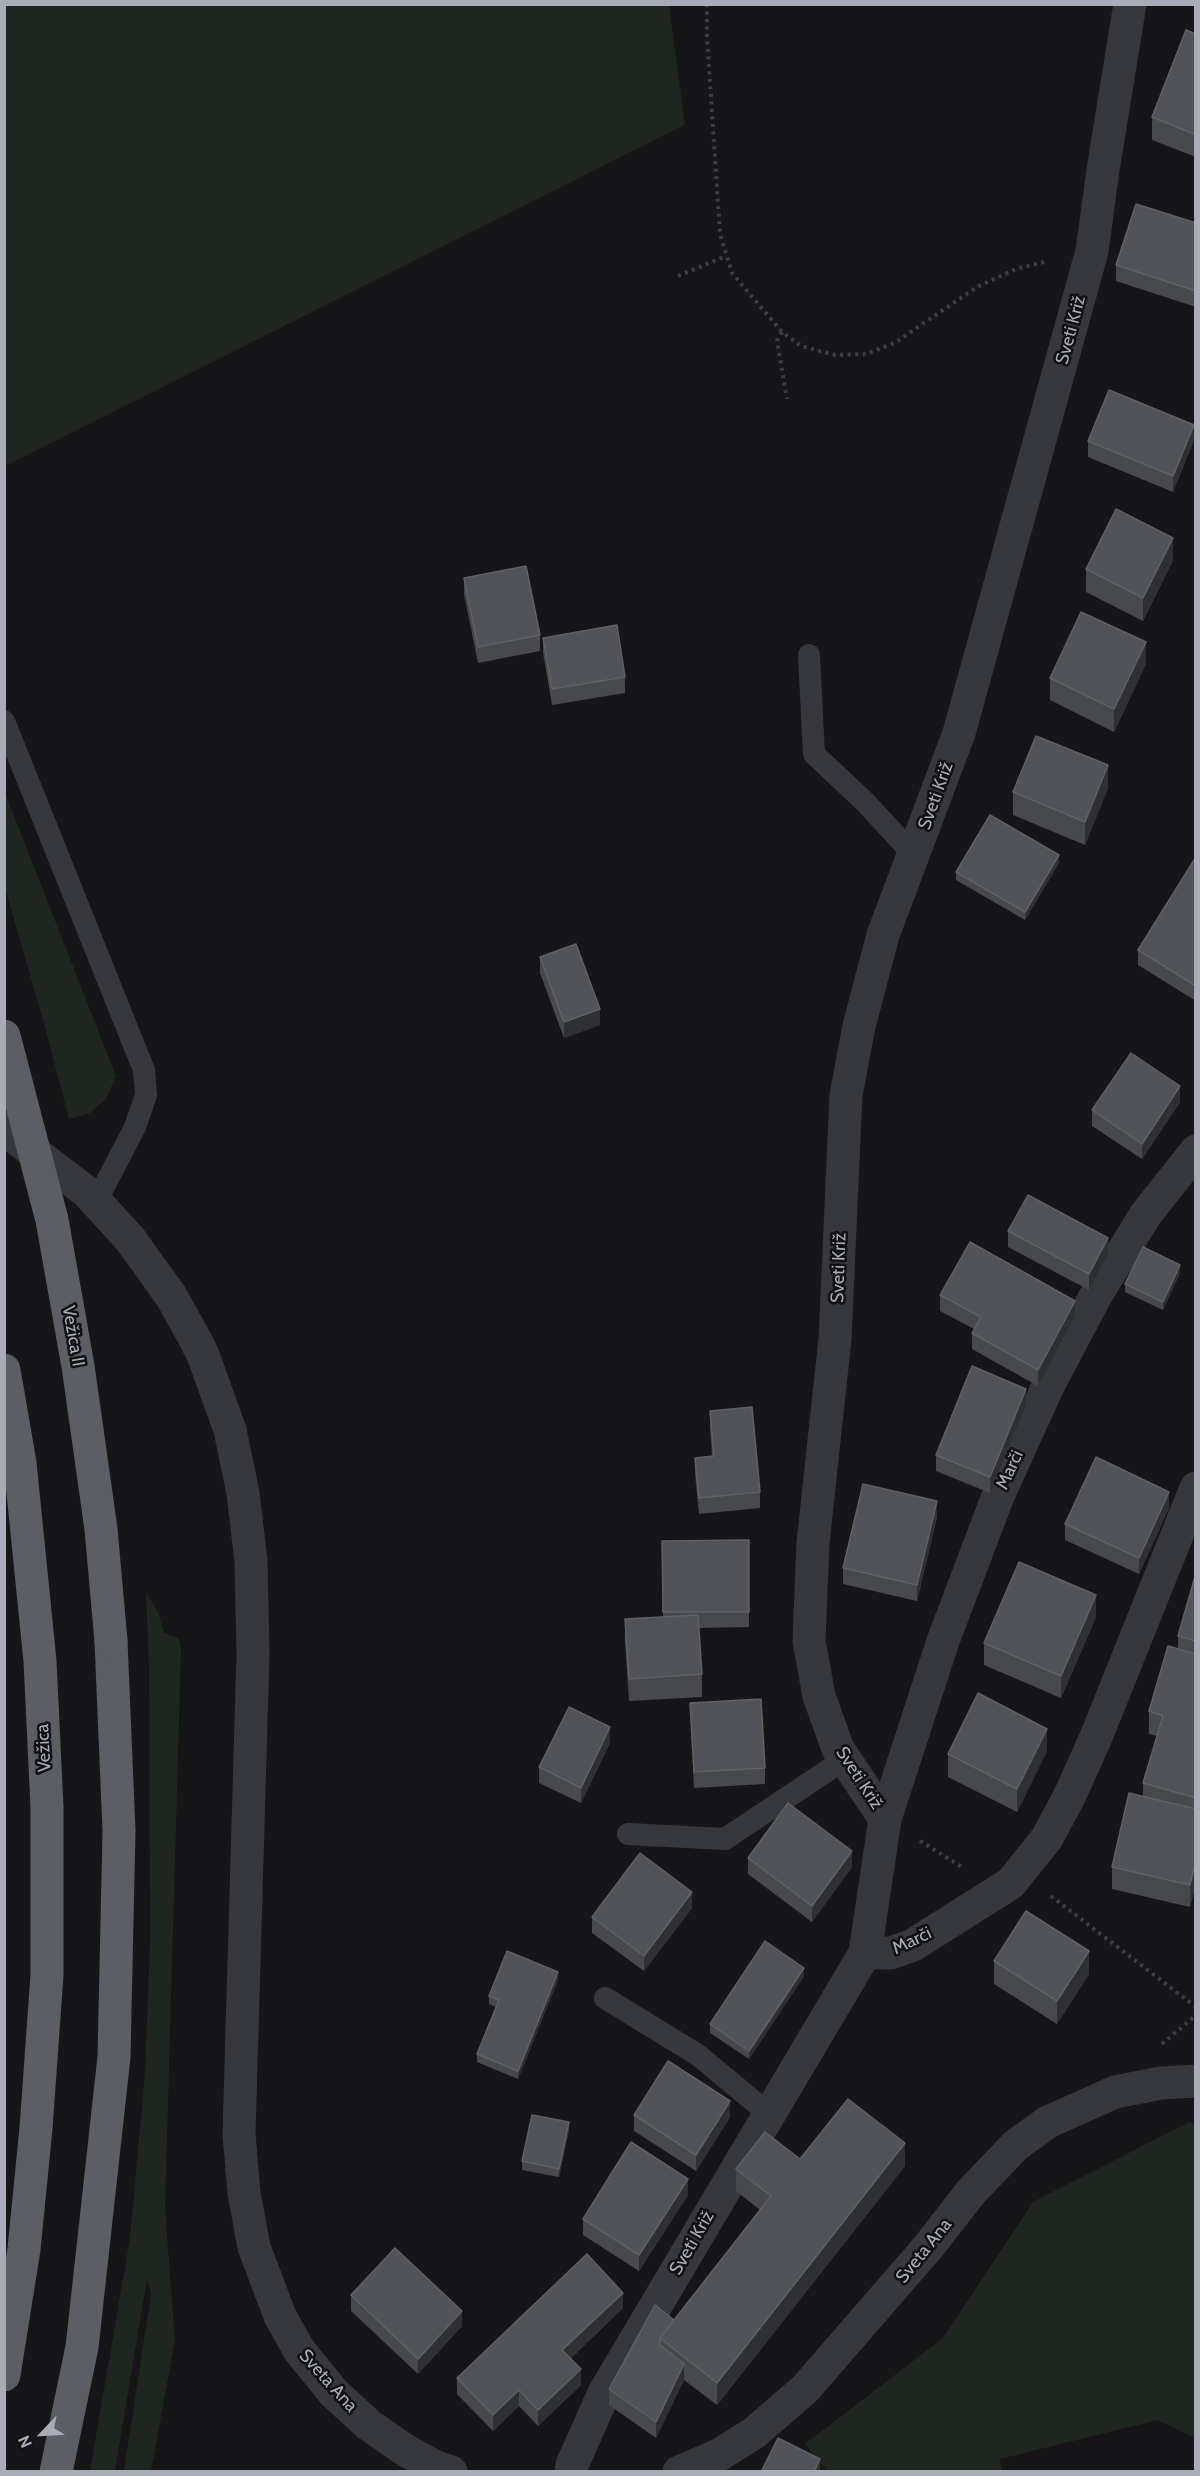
<!DOCTYPE html>
<meta charset="utf-8">
<style>
body{margin:0}
#map{position:relative;width:1200px;height:2476px;overflow:hidden;background:#161618;font-family:Cabin,sans-serif}
canvas{display:block}
.frame{position:absolute;inset:0;border:6px solid #a8adb8;pointer-events:none}
.north{position:absolute;left:12px;top:2404px;width:60px;height:60px;-webkit-text-stroke:4px #111113;paint-order:stroke;rotate:245deg;font-size:16px;font-weight:700;line-height:24px;text-align:center;color:#a8adb8}
.north::after{content:'';display:block;margin:auto;width:21px;height:27px;background:#a8adb8;clip-path:polygon(50% 0,100% 100%,50% 72%,0 100%)}
</style>
<div id="map">
<canvas width="1200" height="2476"></canvas>
<div class="frame"></div>
<div class="north">N</div>
</div>
<script>
const context = document.querySelector('canvas').getContext('2d');
context.lineJoin = 'round';
function paint(path, color) { context.fillStyle = color; context.fill(path, 'evenodd'); }
const poly = rows => new Path2D(rows.map(r => 'M' + r).join(''));
function stroke(path, color, width, dash) { context.strokeStyle = color; context.lineWidth = width; context.lineCap = dash ? 'butt' : 'round'; context.setLineDash(dash || []); context.stroke(path); }
function drawText(font, color, halo, rows, align = 'center') {
  context.font = font + ' Cabin,sans-serif'; context.lineWidth = 5; context.setLineDash([]); context.textBaseline = 'middle'; context.strokeStyle = halo; context.fillStyle = color; for (const [text, x, y, turn = 0] of rows) {
    context.save(); context.translate(x, y); context.rotate((+turn || 0) * Math.PI / 180); context.textAlign = isNaN(turn) ? turn : align; if (halo) context.strokeText(text, 0, 0); context.fillText(text, 0, 0); context.restore();
  }
}
paint(poly([
 [5,4,669,5,685,125,5,466],
 [5,793,116,1076,106,1099,90,1113,69,1119,44,1023,5,888],
 [146,1592,158,1612,164,1633,179,1638,181,1650,165,2208,175,2340,151,2471,124,2471,151,2294,147,2279,115,2471,90,2471,130,2238,145,2073,150,1941,149,1670],
 [1189,2122,1195,2125,1195,2438,1158,2420,1000,2459,1002,2472,827,2471,805,2444,943,2338,1033,2202]
]), '#1e261f');
stroke(poly([
 [707,4,707,37,720,234,732,273,782,332,801,346,835,355,867,354,896,342,977,287,1016,269,1048,261],
 [678,276,726,256],
 [782,332,777,341,787,399],
 [920,1841,962,1867],
 [1051,1896,1196,2007],
 [1162,2044,1196,2015]
]), '#3d3f44', 4, [3, 4.5]);
stroke(poly([
 [809,655,814,754,865,802,914,855],
 [4,721,144,1070,146,1095,135,1127,96,1202],
 [628,1834,725,1839,845,1759],
 [605,1998,698,2055,769,2114]
]), '#37383d', 22);
stroke(poly([
 [885,1819,943,1641,998,1496,1048,1386,1096,1295,1146,1214,1196,1151],
 [865,1953,891,1953,913,1945,1011,1883,1047,1838,1070,1795,1096,1737,1196,1488],
 [571,2472,572,2465,604,2393,865,1953,885,1819,838,1749,819,1696,809,1641,813,1543,835,1339,846,1095,859,1026,883,935,959,733,1092,251,1103,170,1130,4]
]), '#37383d', 33);
stroke(poly([
 [4,1129,88,1193,130,1239,171,1296,195,1339,203,1355,230,1430,243,1493,251,1561,253,1654,239,2134,244,2193,254,2247,280,2316,299,2350,334,2393,369,2425,405,2450,436,2467,451,2472],
 [679,2472,719,2455,754,2433,805,2389,929,2246,971,2192,1016,2145,1048,2122,1115,2092,1161,2083,1196,2081]
]), '#37383d', 33);
stroke(poly([
 [4,1370,20,1463,40,1661,47,1807,47,1975,36,2128,24,2249,4,2375],
 [56,2472,82,2347,114,2057,119,1831,111,1641]
]), '#5b5e65', 33);
stroke(poly([
 [4,1036,52,1220,78,1366,101,1529,111,1641]
]), '#5b5e65', 33);
paint(poly([
 [1196,34,1196,157,1152,140,1152,117],
 [1196,223,1196,307,1116,281,1116,265],
 [1194,440,1173,492,1088,457,1088,441],
 [1173,560,1143,621,1086,592,1086,569],
 [464,578,540,635,540,651,478,663,464,594],
 [543,638,625,677,625,693,552,705,543,653],
 [1146,664,1114,732,1050,700,1050,678],
 [1108,788,1085,845,1013,815,1013,792],
 [1196,857,1196,1001,1138,965,1138,950],
 [1059,863,1025,920,956,880,956,872],
 [540,957,600,1025,564,1038,540,973],
 [1180,1102,1142,1159,1092,1126,1092,1110],
 [1008,1231,1108,1254,1089,1290,1008,1247],
 [1180,1273,1163,1310,1125,1292,1125,1284],
 [940,1295,1075,1317,1038,1386,972,1349,972,1333,974,1329,940,1311],
 [1026,1405,990,1493,936,1471,936,1455],
 [710,1411,760,1492,760,1508,699,1514,695,1474,695,1458,712,1456,710,1427],
 [1169,1508,1139,1574,1065,1540,1065,1524],
 [937,1517,917,1601,843,1584,843,1568],
 [749,1540,749,1627,699,1628,702,1674,702,1697,629,1701,625,1642,625,1619,663,1617,662,1541],
 [1196,1573,1196,1882,1190,1907,1112,1889,1112,1867,1143,1796,1143,1783,1157,1736,1149,1734,1149,1711,1178,1649,1178,1636],
 [1096,1617,1061,1698,984,1665,984,1643],
 [690,1703,765,1768,765,1784,694,1788],
 [610,1743,581,1803,539,1783,539,1767],
 [1047,1751,1017,1812,948,1777,948,1754],
 [748,1858,852,1867,812,1922,748,1874],
 [692,1908,644,1971,592,1933,592,1917],
 [994,1961,1089,1974,1057,2024,994,1984],
 [804,1976,749,2059,710,2033,710,2024],
 [558,1980,518,2079,477,2062,477,2054,496,2007,489,2004,489,1996],
 [634,2115,730,2117,696,2171,634,2131],
 [569,2130,559,2177,522,2170,522,2161],
 [800,2159,905,2166,717,2405,684,2380,656,2438,609,2405,609,2389,674,2320,760,2210,736,2191,736,2169],
 [688,2195,639,2271,583,2235,583,2219],
 [351,2295,462,2326,418,2374,351,2311],
 [623,2308,570,2359,581,2385,538,2426,519,2406,493,2431,457,2394,457,2378]
]), '#47494d');
paint(poly([
 [1194,425,1194,440,1173,492,1173,476],
 [1173,538,1173,560,1143,621,1143,598],
 [1146,642,1146,664,1114,732,1114,709],
 [1108,765,1108,788,1085,845,1085,822],
 [1059,855,1059,863,1025,920,1025,912],
 [600,1009,600,1025,564,1038,564,1022],
 [1180,1086,1180,1102,1142,1159,1142,1144],
 [1108,1238,1108,1254,1089,1290,1089,1274],
 [1180,1265,1180,1273,1163,1310,1163,1302],
 [1075,1301,1075,1317,1038,1386,1038,1370],
 [1026,1389,1026,1405,990,1493,990,1477],
 [1169,1492,1169,1508,1139,1574,1139,1558],
 [937,1501,937,1517,917,1601,917,1585],
 [1096,1595,1096,1617,1061,1698,1061,1676],
 [610,1727,610,1743,581,1803,581,1788],
 [1047,1729,1047,1751,1017,1812,1017,1789],
 [852,1851,852,1867,812,1922,812,1906],
 [1196,1859,1196,1882,1190,1907,1190,1885],
 [692,1892,692,1908,644,1971,644,1956],
 [1089,1951,1089,1974,1057,2024,1057,2001],
 [804,1968,804,1976,749,2059,749,2051],
 [558,1972,558,1980,518,2079,518,2071],
 [730,2101,730,2117,696,2171,696,2155],
 [569,2122,569,2130,559,2177,559,2169],
 [905,2143,905,2166,717,2405,717,2383],
 [688,2179,688,2195,639,2271,639,2255],
 [623,2293,623,2308,562,2366,562,2350],
 [462,2311,462,2326,418,2374,418,2359],
 [684,2364,684,2380,656,2438,656,2422],
 [581,2369,581,2385,538,2426,538,2410],
 [519,2390,519,2406,493,2431,493,2415],
 [820,2459,820,2472,814,2472]
]), '#2f3033');
const building = poly([
 [1186,30,1196,34,1196,135,1152,117,1186,30],
 [1136,204,1196,223,1196,291,1116,265,1136,204],
 [1109,390,1194,425,1173,476,1088,441,1109,390],
 [1116,509,1173,538,1143,598,1086,569,1116,509],
 [526,566,540,635,478,647,464,578,526,566],
 [1081,612,1146,642,1114,709,1050,678,1081,612],
 [617,625,625,677,552,689,543,638,617,625],
 [1036,736,1108,765,1085,822,1013,792,1036,736],
 [990,815,1059,855,1025,912,956,872,990,815],
 [1196,857,1196,986,1138,950,1196,857],
 [576,944,600,1009,564,1022,540,957,576,944],
 [1131,1053,1180,1086,1142,1144,1092,1110,1131,1053],
 [1028,1195,1108,1238,1089,1274,1008,1231,1028,1195],
 [970,1242,1075,1301,1038,1370,972,1333,981,1317,940,1295,970,1242],
 [1143,1247,1180,1265,1163,1302,1125,1284,1143,1247],
 [972,1366,1026,1389,990,1477,936,1455,972,1366],
 [752,1407,760,1492,699,1498,695,1458,714,1456,710,1411,752,1407],
 [1096,1457,1169,1492,1139,1558,1065,1524,1096,1457],
 [863,1484,937,1501,917,1585,843,1568,863,1484],
 [749,1540,749,1612,663,1612,662,1541,749,1540],
 [1019,1562,1096,1595,1061,1676,984,1643,1019,1562],
 [1196,1573,1196,1641,1178,1636,1196,1573],
 [698,1615,702,1674,629,1679,625,1619,698,1615],
 [1168,1646,1196,1654,1196,1798,1143,1783,1163,1716,1149,1711,1168,1646],
 [978,1693,1047,1729,1017,1789,948,1754,978,1693],
 [761,1699,765,1768,694,1772,690,1703,761,1699],
 [569,1707,610,1727,581,1788,539,1767,569,1707],
 [1129,1793,1196,1809,1196,1859,1190,1885,1112,1867,1129,1793],
 [788,1803,852,1851,812,1906,748,1858,788,1803],
 [640,1853,692,1892,644,1956,592,1917,640,1853],
 [1026,1911,1089,1951,1057,2001,994,1961,1026,1911],
 [765,1941,804,1968,749,2051,710,2024,765,1941],
 [507,1951,558,1972,518,2071,477,2054,499,2000,489,1996,507,1951],
 [668,2061,730,2101,696,2155,634,2115,668,2061],
 [848,2099,905,2143,717,2383,660,2338,771,2196,736,2169,765,2132,800,2159,848,2099],
 [532,2115,569,2122,559,2169,522,2161,532,2115],
 [631,2142,688,2179,639,2255,583,2219,631,2142],
 [395,2248,462,2311,418,2359,351,2295,395,2248],
 [587,2254,623,2293,562,2350,581,2369,538,2410,519,2390,493,2415,457,2378,587,2254],
 [655,2305,674,2320,660,2338,660,2345,684,2364,656,2422,609,2389,655,2305],
 [778,2438,820,2459,814,2472,761,2472,778,2438]
]);
paint(building, '#525359');
stroke(building, '#5f6168', 1.5);
drawText('18px', '#a8adb8', '#111113', [
 ["Sveti Križ",1071,330,-75],
 ["Sveti Križ",936,796,-70],
 ["Sveti Križ",839,1268,-88],
 ["Vežica II",73,1336,80],
 ["Marči",1010,1470,-65],
 ["Vežica",44,1748,-93],
 ["Sveti Križ",859,1778,57],
 ["Marči",912,1941,-25],
 ["Sveti Križ",692,2243,-60],
 ["Sveta Ana",924,2251,-51],
 ["Sveta Ana",328,2381,48]
]);
</script>
